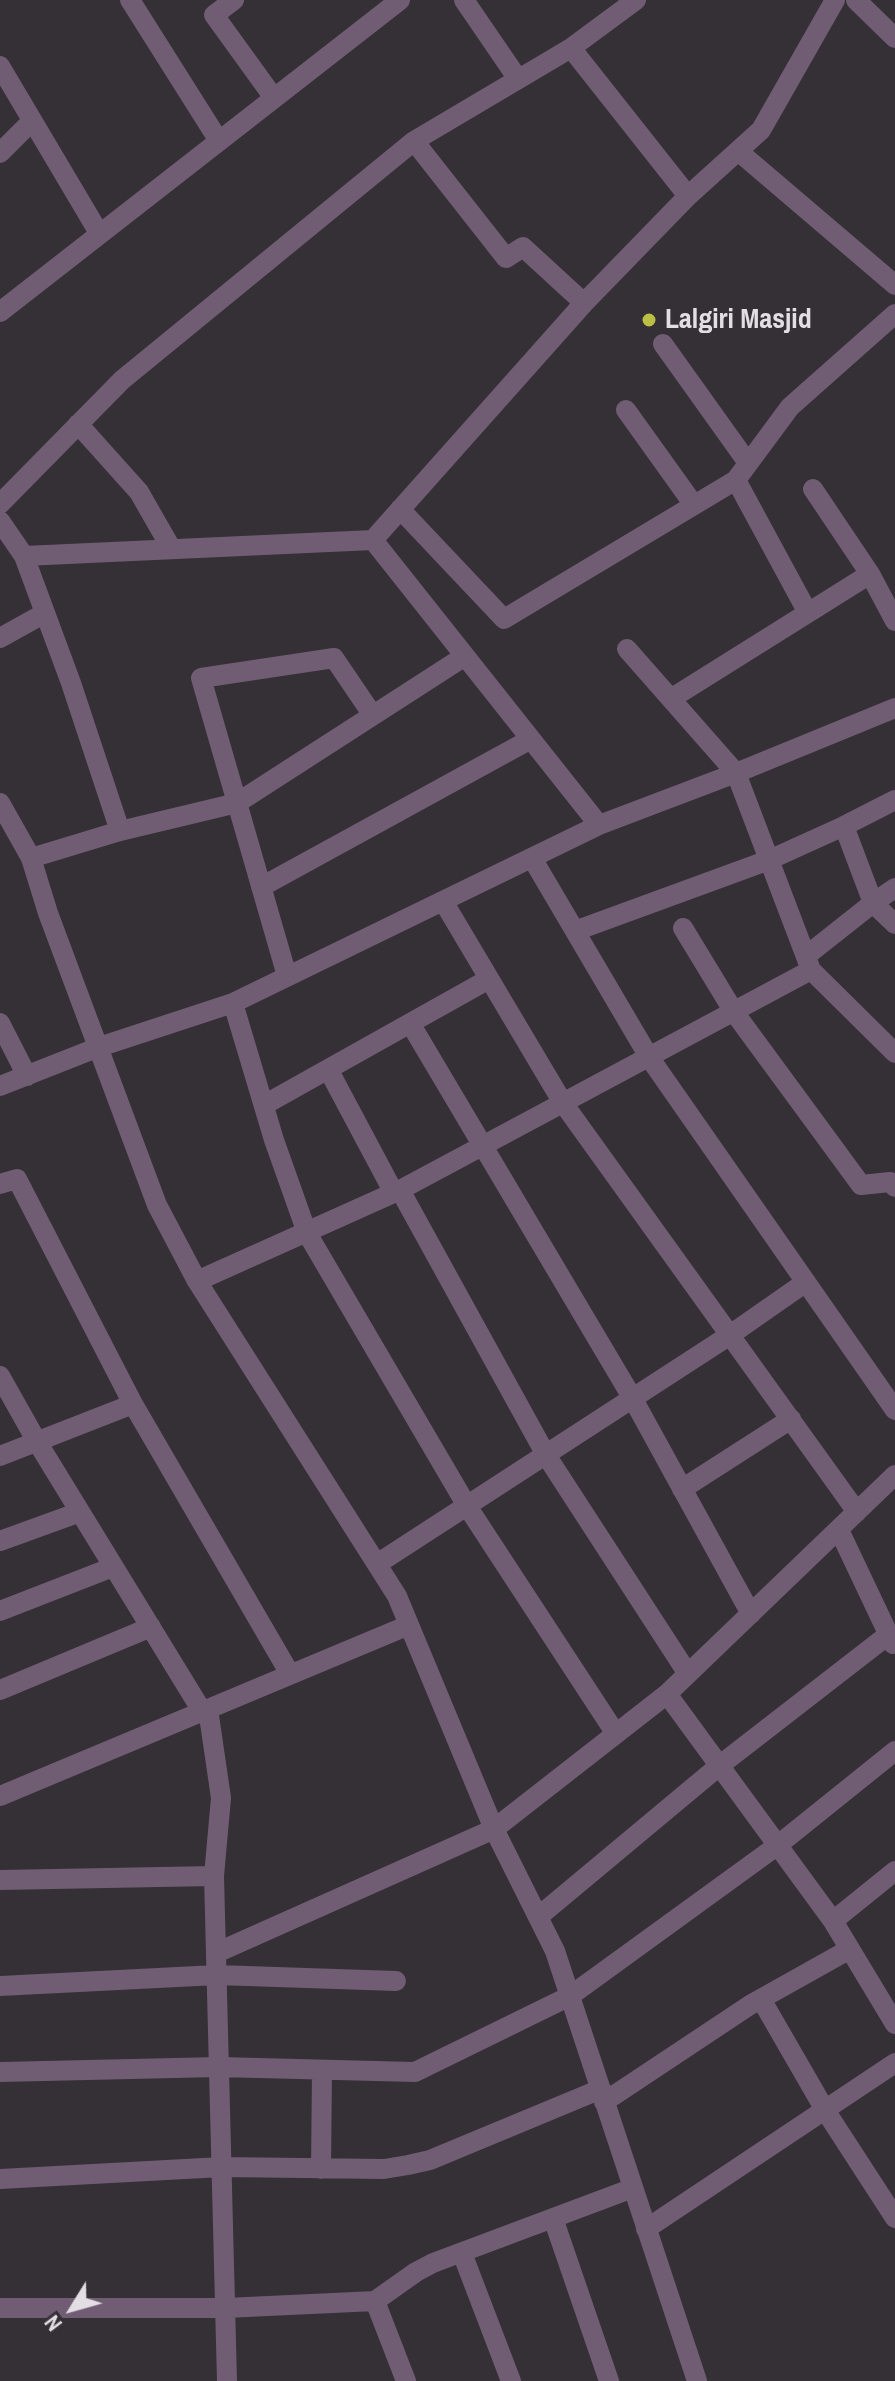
<!DOCTYPE html>
<style>
body{margin:0}
#map{position:relative;width:895px;height:2381px;overflow:hidden;background:#352f36;font-family:"Archivo Narrow",sans-serif}
canvas{display:block}
.north{position:absolute;left:32px;top:2269px;width:80px;height:80px;-webkit-text-stroke:6px #352f36;paint-order:stroke;rotate:233deg;font-size:22px;font-weight:700;line-height:32px;text-align:center;color:#e2dee3}
.north::after{content:'';display:block;margin:auto;width:28px;height:36px;background:#e2dee3;clip-path:polygon(50% 0,100% 100%,50% 72%,0 100%)}
</style>
<div id="map">
<canvas width="895" height="2381"></canvas>
<div class="north">N</div>
</div>
<script>
const context = document.querySelector('canvas').getContext('2d');
context.lineJoin = 'round';
const poly = rows => new Path2D(rows.map(r => 'M' + r).join(''));
function stroke(path, color, width, dash) { context.strokeStyle = color; context.lineWidth = width; context.lineCap = dash ? 'butt' : 'round'; context.setLineDash(dash || []); context.stroke(path); }
function drawText(font, color, halo, rows, align = 'center') {
  context.font = font + ' "Archivo Narrow",sans-serif'; context.lineWidth = 8; context.setLineDash([]); context.textBaseline = 'middle'; context.strokeStyle = halo; context.fillStyle = color; for (const [text, x, y, turn = 0] of rows) {
    context.save(); context.translate(x, y); context.rotate((+turn || 0) * Math.PI / 180); context.textAlign = isNaN(turn) ? turn : align; if (halo) context.strokeText(text, 0, 0); context.fillText(text, 0, 0); context.restore();
  }
}
stroke(poly([
 [130,0,219,141],
 [234,0,214,15,274,98],
 [464,0,518,79],
 [856,0,895,38],
 [571,48,688,196],
 [0,66,99,233],
 [414,141,506,258,523,247,584,303],
 [738,151,895,285],
 [0,153,32,121],
 [0,312,400,0],
 [663,344,748,463],
 [626,410,694,505],
 [78,424,139,492,171,548],
 [736,480,808,613],
 [813,489,870,574,895,621],
 [0,504,122,380,414,141,571,48,636,0],
 [400,509,504,619,736,480,790,407,895,314],
 [0,521,24,556,71,683,120,831],
 [373,540,599,825],
 [24,556,373,540,584,303,688,196,761,130,835,0],
 [0,638,45,613],
 [627,649,736,773,811,970,895,1053],
 [465,656,237,803,120,831,31,858,48,913,157,1205,197,1281,397,1596,494,1829,555,1951,697,2381],
 [672,698,870,574],
 [895,800,844,826,873,903,895,888],
 [0,803,31,858],
 [532,858,649,1057,895,1410],
 [261,887,531,739],
 [443,901,563,1103,857,1512],
 [683,928,734,1012,861,1185,890,1182,895,1187],
 [575,931,769,860,844,826],
 [806,956,873,903,895,924],
 [287,976,201,678,334,658,372,714],
 [0,1023,27,1076],
 [410,1023,633,1399,751,1614],
 [328,1069,394,1193],
 [0,1086,99,1047,233,1003],
 [264,1105,489,979],
 [0,1184,17,1179,133,1404],
 [400,1190,546,1455,688,1674],
 [197,1281,400,1190,811,970],
 [0,1376,36,1440,202,1711],
 [0,1456,133,1404,290,1674],
 [682,1489,791,1419],
 [839,1530,893,1644],
 [0,1541,80,1512],
 [377,1564,730,1335,806,1282],
 [0,1611,113,1567],
 [0,1690,151,1627],
 [667,1694,833,1921,895,2024],
 [208,1709,221,1798,214,1876],
 [616,1734,467,1506,307,1233,274,1140,233,1003,599,825,736,773,895,708],
 [0,1796,409,1625],
 [0,1880,214,1876,227,2381],
 [538,1917,719,1766,888,1635],
 [833,1921,895,1871],
 [216,1953,494,1829,667,1694,895,1475],
 [0,1986,217,1975,396,1981],
 [761,1999,825,2110,895,2218],
 [0,2072,219,2067,415,2072,570,1996,778,1845,895,1751],
 [604,2102,750,2005,850,1949],
 [321,2169,322,2071],
 [0,2179,222,2167,384,2169,408,2165,430,2160,601,2089],
 [553,2218,609,2381],
 [646,2229,895,2063],
 [462,2253,511,2381],
 [375,2301,416,2272,433,2263,633,2188],
 [0,2308,226,2308,375,2301,406,2381]
]), '#705c73', 20);
for (const [x, y, r, color] of [
 [649,320,8,"#bbc045"]
]) { const dot = new Path2D(); dot.arc(x, y, r, 0, 2 * Math.PI); context.fillStyle = color; context.fill(dot); stroke(dot, '#352f36', 3); }
drawText('bold 28px', '#e2dee3', '#352f36', [
 ["Lalgiri Masjid",665,320]
], 'left');
</script>
